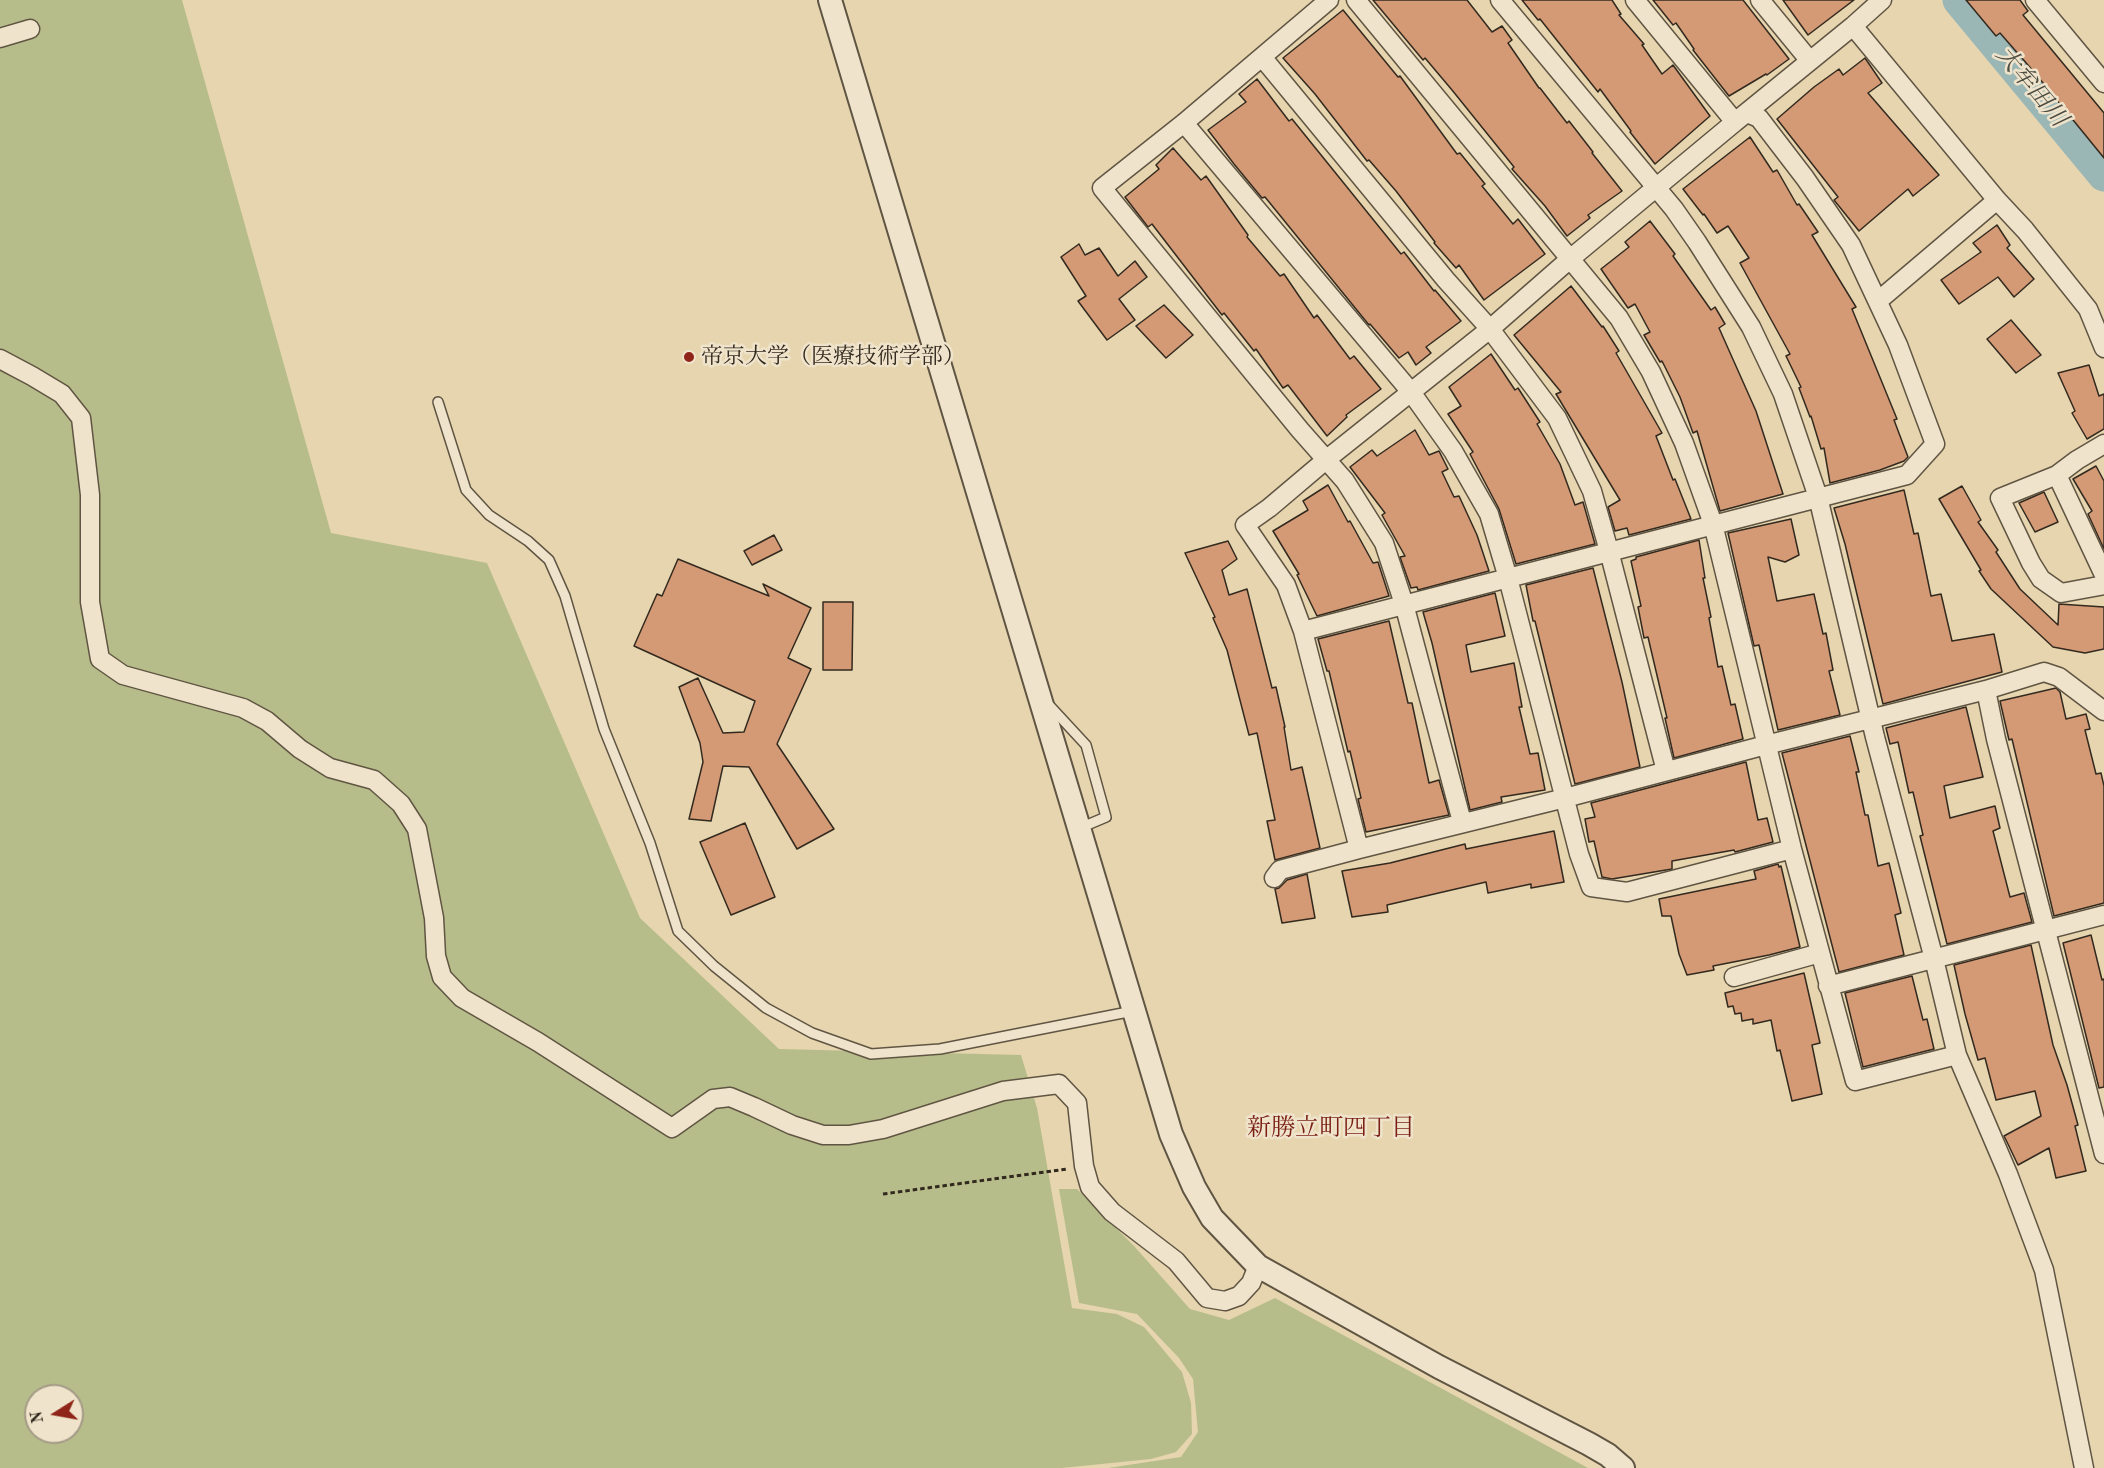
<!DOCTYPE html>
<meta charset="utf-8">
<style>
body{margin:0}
#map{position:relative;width:2104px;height:1468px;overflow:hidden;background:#e6d5af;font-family:"Old Standard TT",serif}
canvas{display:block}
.north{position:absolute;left:24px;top:1384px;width:60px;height:60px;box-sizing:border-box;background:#efe4cb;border:2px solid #a49a86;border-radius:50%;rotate:259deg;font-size:16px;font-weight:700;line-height:24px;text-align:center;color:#332a1f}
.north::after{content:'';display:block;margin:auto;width:21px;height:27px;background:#8f2418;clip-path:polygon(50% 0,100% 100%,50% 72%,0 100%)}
</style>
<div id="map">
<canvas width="2104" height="1468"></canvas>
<div class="north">N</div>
</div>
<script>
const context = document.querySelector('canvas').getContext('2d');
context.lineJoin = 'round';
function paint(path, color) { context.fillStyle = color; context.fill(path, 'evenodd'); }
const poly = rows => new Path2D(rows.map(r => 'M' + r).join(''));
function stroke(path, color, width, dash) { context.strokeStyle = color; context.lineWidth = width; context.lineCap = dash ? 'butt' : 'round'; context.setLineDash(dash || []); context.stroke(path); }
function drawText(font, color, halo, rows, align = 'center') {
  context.font = font + ' "Old Standard TT","Noto Serif JP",serif'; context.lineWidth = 5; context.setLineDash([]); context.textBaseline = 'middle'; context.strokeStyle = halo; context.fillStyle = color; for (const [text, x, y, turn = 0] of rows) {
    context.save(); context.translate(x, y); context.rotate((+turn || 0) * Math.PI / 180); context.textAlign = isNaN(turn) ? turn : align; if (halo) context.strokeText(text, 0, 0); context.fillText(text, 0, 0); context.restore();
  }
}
paint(poly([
 [0,0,182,0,331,533,487,563,640,918,779,1049,1021,1055,1037,1108,1072,1308,1117,1314,1144,1327,1182,1372,1191,1403,1192,1434,1176,1452,1151,1459,1062,1468,0,1468],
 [36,1396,72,1396,72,1432,36,1432],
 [1059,1189,1077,1189,1134,1246,1190,1309,1229,1320,1275,1298,1588,1468,1108,1468,1181,1457,1198,1432,1193,1379,1179,1358,1137,1314,1079,1303]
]), '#b7bd8a');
stroke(poly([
 [1959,0,2104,175]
]), '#9ab6b5', 33);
const building = poly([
 [1373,0,1467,0,1492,32,1502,26,1512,40,1508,43,1539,88,1540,88,1567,123,1569,121,1593,152,1592,153,1622,191,1588,215,1590,218,1567,236,1545,206,1512,169,1514,167,1452,90,1425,58,1423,60,1373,0],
 [1522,0,1612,0,1621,14,1619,15,1644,44,1642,45,1662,74,1673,65,1710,116,1655,164,1630,132,1631,131,1600,89,1598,92,1540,19,1538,20,1522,0],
 [1653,0,1743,0,1789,59,1767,75,1766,74,1729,96,1693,50,1694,49,1676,23,1673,25,1653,0],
 [1783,0,1854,0,1808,35,1783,0],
 [1966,0,2020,0,2028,11,2023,15,2104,113,2104,158,2034,72,2000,33,1996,36,1966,0],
 [1343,10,1398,77,1400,76,1457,154,1460,153,1485,184,1482,186,1513,224,1518,219,1545,254,1484,300,1459,265,1456,268,1434,243,1435,242,1396,191,1369,160,1367,161,1315,94,1283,58,1343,10],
 [1865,58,1882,83,1868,93,1939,175,1913,196,1908,189,1859,231,1834,200,1838,197,1777,119,1814,87,1839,69,1843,75,1865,58],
 [1257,79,1289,121,1292,119,1401,254,1404,252,1434,291,1435,290,1461,321,1426,347,1431,353,1416,365,1408,352,1399,358,1370,324,1369,325,1265,197,1262,198,1234,164,1208,130,1246,102,1239,94,1257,79],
 [1750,137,1773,172,1777,170,1797,205,1799,204,1818,232,1812,235,1856,307,1852,309,1897,419,1894,420,1908,457,1904,461,1880,470,1830,483,1824,448,1821,449,1811,416,1810,417,1799,388,1801,387,1786,356,1790,354,1740,263,1749,258,1728,226,1717,233,1704,214,1703,215,1683,189,1750,137],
 [1173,148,1201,180,1206,176,1248,235,1247,237,1280,276,1284,274,1314,318,1317,315,1350,359,1354,356,1381,389,1346,415,1347,417,1327,436,1288,385,1283,388,1256,349,1254,351,1224,313,1222,315,1152,224,1148,227,1125,197,1159,169,1156,165,1173,148],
 [1650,221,1675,254,1673,256,1711,310,1715,307,1725,324,1719,328,1756,411,1783,494,1720,511,1697,431,1693,433,1680,397,1662,361,1660,362,1644,335,1650,332,1635,304,1628,308,1601,269,1629,247,1625,242,1650,221],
 [1997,225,2010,245,2007,248,2034,279,2014,297,1998,277,1959,304,1941,280,1981,252,1973,243,1997,225],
 [1079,244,1085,255,1099,248,1118,276,1135,261,1147,277,1119,299,1135,320,1107,340,1078,301,1086,296,1061,257,1079,244],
 [1571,286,1602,327,1603,326,1619,351,1616,353,1662,433,1656,436,1673,480,1675,479,1691,519,1629,535,1627,528,1615,531,1608,507,1620,500,1556,394,1561,392,1514,335,1571,286],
 [1164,305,1193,335,1166,358,1136,326,1164,305],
 [2011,320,2041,355,2016,373,1987,339,2011,320],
 [1491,354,1515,390,1518,388,1540,422,1537,424,1560,464,1575,505,1583,502,1595,544,1516,564,1499,509,1470,454,1473,452,1448,414,1461,406,1449,387,1491,354],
 [2089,365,2099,396,2104,394,2104,429,2087,439,2072,413,2075,411,2058,373,2089,365],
 [1415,430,1429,455,1439,451,1448,469,1442,472,1454,497,1459,496,1477,535,1489,571,1418,590,1417,587,1411,588,1400,557,1405,556,1382,515,1385,513,1350,467,1372,450,1377,456,1415,430],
 [2096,466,2104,481,2104,549,2088,514,2092,511,2073,479,2096,466],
 [1328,485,1348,522,1350,521,1373,563,1378,562,1389,596,1317,616,1297,575,1299,574,1273,531,1308,510,1303,501,1328,485],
 [1962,486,1981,520,1978,522,1998,550,1996,552,2020,589,2058,625,2059,604,2104,607,2104,649,2085,653,2053,647,1991,589,1979,571,1981,570,1939,499,1962,486],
 [1904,490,1914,534,1918,533,1931,596,1941,594,1952,641,1994,634,2002,672,1883,704,1845,544,1834,508,1904,490],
 [2044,492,2058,522,2035,532,2019,503,2044,492],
 [1791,519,1799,555,1785,562,1768,557,1777,601,1814,594,1823,634,1826,633,1833,670,1829,671,1840,715,1778,730,1759,645,1754,646,1728,533,1791,519],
 [774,535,782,550,752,565,744,551,774,535],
 [1699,540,1705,578,1703,578,1711,617,1709,618,1718,667,1722,666,1731,705,1735,704,1743,739,1674,758,1665,718,1667,718,1648,637,1644,638,1638,607,1641,606,1631,561,1636,559,1636,557,1699,540],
 [1228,541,1237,559,1222,570,1229,595,1247,589,1272,688,1276,687,1285,727,1284,727,1291,770,1302,767,1320,848,1275,860,1267,821,1275,820,1257,733,1249,735,1227,650,1213,618,1215,617,1185,553,1228,541],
 [678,559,769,596,763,584,811,608,788,658,811,669,777,744,834,829,797,849,749,767,723,766,711,821,689,819,703,762,700,743,679,687,698,678,723,733,744,732,755,701,634,646,657,594,662,596,678,559],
 [1593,568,1622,682,1640,767,1575,784,1535,621,1533,621,1526,585,1593,568],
 [1495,593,1505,636,1466,645,1471,672,1514,663,1522,707,1519,707,1530,754,1538,753,1545,790,1501,797,1502,802,1470,810,1432,643,1423,612,1495,593],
 [823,602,853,602,852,670,823,670,823,602],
 [1389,621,1408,703,1412,703,1429,783,1439,780,1449,815,1366,832,1358,799,1361,798,1350,751,1348,752,1329,671,1327,671,1318,639,1389,621],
 [2056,688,2060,692,2066,719,2086,714,2090,729,2085,730,2096,774,2101,773,2104,786,2104,903,2054,916,2012,739,2009,740,2000,701,2056,688],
 [1966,707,1983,777,1944,786,1950,818,1995,806,2000,828,1993,831,2010,897,2024,893,2032,922,1947,944,1920,836,1923,835,1913,792,1909,793,1898,742,1890,744,1886,728,1966,707],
 [1850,736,1859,772,1856,772,1865,815,1868,815,1878,866,1889,863,1901,913,1895,915,1904,955,1839,972,1782,753,1850,736],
 [1746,762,1758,820,1767,818,1773,842,1735,852,1734,850,1672,861,1672,869,1612,879,1602,877,1594,841,1589,842,1585,819,1595,817,1591,803,1746,762],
 [745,823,775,897,731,915,700,842,745,823],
 [1554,831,1564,882,1531,888,1531,884,1488,893,1486,882,1387,905,1388,912,1352,917,1342,871,1390,863,1465,844,1466,849,1554,831],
 [1778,864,1779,867,1781,866,1800,947,1769,955,1713,966,1714,970,1687,975,1679,954,1671,916,1662,916,1659,899,1756,879,1754,871,1778,864],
 [1307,874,1315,918,1282,923,1275,889,1279,888,1287,880,1307,874],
 [2091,935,2102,980,2104,979,2104,1087,2099,1088,2063,943,2091,935],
 [2031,945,2053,1045,2067,1085,2078,1125,2075,1126,2086,1171,2056,1178,2049,1148,2018,1165,2007,1142,2004,1136,2041,1116,2035,1091,1996,1100,1985,1058,1978,1060,1965,1014,1954,965,2031,945],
 [1804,973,1820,1043,1812,1045,1822,1094,1792,1101,1780,1050,1777,1051,1771,1020,1753,1024,1753,1019,1742,1021,1741,1013,1735,1014,1733,1006,1728,1007,1725,993,1804,973],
 [1912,976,1923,1020,1927,1019,1934,1049,1863,1067,1845,993,1912,976]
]);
paint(building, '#d49975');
stroke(building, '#332a1f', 1.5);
const service = poly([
 [438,402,466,490,489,515,528,541,549,560,565,596,604,729,650,843,678,931,714,966,766,1008,812,1033,871,1054,940,1049,1133,1011],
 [1049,705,1086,745,1106,817,1080,828]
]);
const minor = poly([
 [1329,0,1184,123,1102,188,1300,430,1345,481,1384,543,1404,604,1462,822],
 [1356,0,1619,318,1651,372,1684,443,1713,524,1792,849,1855,1081,1957,1055],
 [1500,0,1674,209,1697,242,1751,327,1783,394,1818,497,1875,737,1934,959,1957,1055,2008,1174,2044,1270,2084,1468],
 [1635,0,1735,122,1853,26,1882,0],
 [1760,0,1810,61],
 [2035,0,2104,83],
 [1853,26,1997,200,2025,230,2088,309,2104,348],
 [0,38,30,29],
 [1262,57,1446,280,1490,329,1557,418,1592,491,1609,551,1666,771],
 [1735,122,1570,259,1490,329,1327,459,1269,508,1245,525,1286,585,1303,631,1359,849,1565,798,1766,745,1986,690,2044,672,2059,677,2104,711],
 [1184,123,1411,392,1453,451,1489,514,1508,578,1579,854,1591,887,1627,892,1792,849],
 [1878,301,1997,200],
 [0,359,32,376,62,394,81,418,90,495,90,602,100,659,123,675,243,708,267,721,300,749,330,768,374,780,401,804,417,829,434,918,436,956,442,977,462,998,538,1042,672,1128,713,1099,730,1097,754,1107,792,1125,823,1135,849,1135,883,1129,1003,1091,1059,1084,1077,1103,1084,1166,1090,1187,1112,1212,1176,1261,1207,1298,1225,1301,1239,1296,1251,1283,1258,1266],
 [2104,444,2077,460,2057,475,2000,498,2031,563,2041,579,2061,593,2104,585],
 [2057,475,2104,575],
 [1303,631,1907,475,1935,444,1898,345,1851,245,1805,178,1759,118,1747,113],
 [1986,690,1996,739,2104,1154],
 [1274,878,1280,870,1359,849],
 [1734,977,1820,953],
 [1828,986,2104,915]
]);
const tertiary = poly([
 [830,0,1171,1134,1194,1187,1212,1218,1258,1266,1439,1367,1589,1444,1608,1455,1623,1468]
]);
stroke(service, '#605543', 12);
stroke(minor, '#605543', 21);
stroke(tertiary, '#605543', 26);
stroke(poly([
 [883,1194,1067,1169]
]), '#332a1f', 3, [4.5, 3]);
stroke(service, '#efe4cb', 9);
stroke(minor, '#efe4cb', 18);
stroke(tertiary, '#efe4cb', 22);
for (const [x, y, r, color] of [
 [689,357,6,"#8f2418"]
]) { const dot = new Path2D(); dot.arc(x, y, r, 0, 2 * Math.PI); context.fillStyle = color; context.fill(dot); stroke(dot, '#efe4cb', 2); }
drawText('22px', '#332a1f', '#efe4cb', [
 ["帝京大学（医療技術学部）",701,357]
], 'left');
drawText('italic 24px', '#4d4d44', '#efe4cb', [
 ["大牟田川",2031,87,50]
]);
drawText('24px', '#7a1f14', '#efe4cb', [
 ["新勝立町四丁目",1331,1129]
]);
</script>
